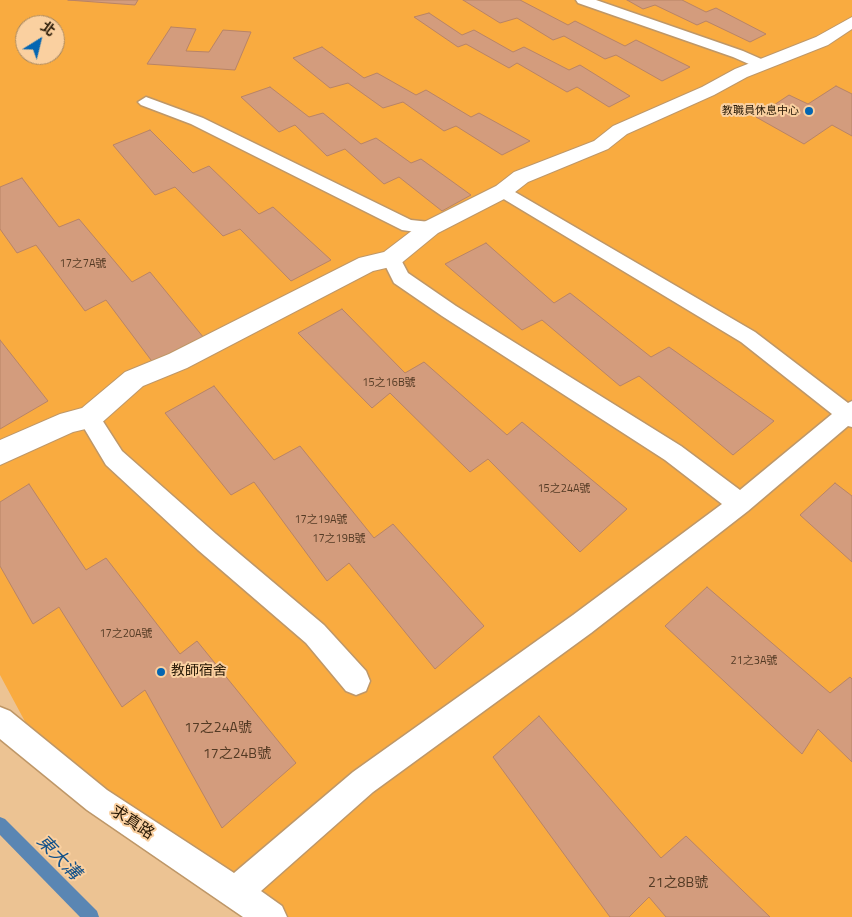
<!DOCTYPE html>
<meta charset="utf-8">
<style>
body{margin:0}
#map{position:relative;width:852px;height:917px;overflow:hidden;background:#ecc393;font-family:"Titillium Web","Noto Sans TC",sans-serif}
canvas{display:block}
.north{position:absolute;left:15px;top:15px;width:50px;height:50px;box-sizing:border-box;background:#fad0a0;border:1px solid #a68762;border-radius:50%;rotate:36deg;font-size:14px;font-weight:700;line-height:20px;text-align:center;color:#281906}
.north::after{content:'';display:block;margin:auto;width:18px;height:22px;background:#0466b2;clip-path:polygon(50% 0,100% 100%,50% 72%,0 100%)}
</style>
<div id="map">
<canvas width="852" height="917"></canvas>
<div class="north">北</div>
</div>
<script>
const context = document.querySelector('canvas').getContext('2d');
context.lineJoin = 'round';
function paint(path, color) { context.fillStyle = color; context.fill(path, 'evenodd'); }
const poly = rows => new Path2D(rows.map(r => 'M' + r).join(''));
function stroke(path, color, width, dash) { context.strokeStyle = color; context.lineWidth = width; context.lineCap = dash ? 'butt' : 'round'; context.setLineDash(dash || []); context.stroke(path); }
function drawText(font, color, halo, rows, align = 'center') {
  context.font = font + ' "Titillium Web","Noto Sans TC",sans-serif'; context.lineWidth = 4; context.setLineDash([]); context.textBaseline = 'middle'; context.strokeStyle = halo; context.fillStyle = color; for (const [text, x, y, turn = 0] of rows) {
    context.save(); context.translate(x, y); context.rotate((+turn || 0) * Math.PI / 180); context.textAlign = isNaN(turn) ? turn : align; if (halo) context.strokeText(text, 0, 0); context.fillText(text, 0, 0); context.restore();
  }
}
paint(poly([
 [0,0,852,0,852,917,275,917,36,742,0,675],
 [25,25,55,25,55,55,25,55]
]), '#f9ab40');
paint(poly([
 [0,817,5,819,97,911,99,917,80,917,0,835,0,817]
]), '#5a86b3');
const building = poly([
 [68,0,138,0,135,5,68,0],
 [463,0,520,0,568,25,575,21,625,46,636,40,690,67,662,81,616,55,605,59,564,36,553,40,517,18,500,23,463,0],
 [627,0,682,0,706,12,716,8,766,34,750,42,706,21,697,25,655,5,643,9,627,0],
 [429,13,462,35,474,30,513,52,524,47,569,70,580,65,630,96,609,107,577,87,567,92,517,63,509,68,466,44,458,47,414,17,429,13],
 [171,27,196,29,186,51,209,52,223,30,251,32,235,70,147,64,171,27],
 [322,47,364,78,377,73,416,95,426,90,471,117,479,113,530,141,502,155,456,126,444,131,403,102,383,108,348,83,330,88,293,58,322,47],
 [836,86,852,94,852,136,832,125,804,144,756,117,789,95,808,104,836,86],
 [270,87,309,117,323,113,361,144,376,138,411,163,421,159,471,195,442,211,399,177,384,184,345,149,327,156,295,125,279,132,241,97,270,87],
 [150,130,193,173,209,166,259,214,273,207,331,260,291,281,240,229,223,236,175,187,155,195,113,145,150,130],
 [22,178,59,227,79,219,132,282,150,272,204,338,154,364,106,300,85,311,36,245,17,253,0,229,0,187,22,178],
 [486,243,554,303,570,293,651,357,669,347,774,421,733,455,639,376,620,386,542,320,522,330,445,264,486,243],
 [342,309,405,373,424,362,507,435,522,422,627,509,580,552,488,459,470,472,390,393,372,408,298,333,342,309],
 [0,340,48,401,0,429,0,340],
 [214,386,274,460,300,446,374,538,393,524,484,626,435,669,349,563,327,581,254,482,231,495,165,413,214,386],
 [835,483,852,496,852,562,800,515,835,483],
 [29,484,86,570,106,558,180,654,197,641,296,763,222,828,145,690,122,707,59,607,33,624,0,566,0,502,29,484],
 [707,587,830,693,850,677,852,679,852,762,818,729,802,754,665,626,707,587],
 [539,716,661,858,686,836,770,917,666,917,649,897,629,917,610,917,493,757,539,716]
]);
paint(building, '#d39c7d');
stroke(building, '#b98466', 1);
const service = poly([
 [576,0,596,0,743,51,768,62,770,65,768,68,758,68,733,57,578,3,576,0],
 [146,97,203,118,411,220,430,222,436,224,439,228,436,232,430,234,402,230,191,124,141,105,138,102,146,97],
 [503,185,755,332,848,403,852,401,852,427,848,426,748,511,591,633,373,792,261,891,282,906,287,917,243,917,87,810,0,739,0,707,10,711,107,790,234,873,353,772,573,615,722,504,665,460,442,316,394,283,382,259,384,254,391,253,398,254,408,273,456,306,681,446,740,490,832,414,741,342,497,195,494,191,497,187,503,185],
 [89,409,97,412,122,451,216,534,324,625,366,671,370,681,366,691,356,695,346,691,306,643,198,550,106,465,78,418,81,412,89,409]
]);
const minor = poly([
 [852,17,852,29,828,45,747,77,714,95,627,134,608,149,528,182,510,196,438,233,399,265,373,271,187,368,143,386,98,426,73,432,0,465,0,440,60,414,82,408,125,372,169,354,359,258,384,252,422,223,496,186,514,172,594,141,613,126,702,87,735,69,816,37,852,17]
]);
stroke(service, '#be9768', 3);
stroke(minor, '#be9768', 2);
paint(service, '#fff');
paint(minor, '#fff');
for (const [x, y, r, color] of [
 [809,111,5,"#0466b2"],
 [161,672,5,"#0466b2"]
]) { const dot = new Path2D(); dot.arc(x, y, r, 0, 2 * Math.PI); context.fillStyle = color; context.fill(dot); stroke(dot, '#fad0a0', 2); }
drawText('11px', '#281906', '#fad0a0', [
 ["教職員休息中心",799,111]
], 'right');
drawText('11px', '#533a24', null, [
 ["17之7A號",83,264],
 ["15之16B號",389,383],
 ["15之24A號",564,489],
 ["17之19A號",321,520],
 ["17之19B號",339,539],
 ["17之20A號",126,634],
 ["21之3A號",754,661]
]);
drawText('14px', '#281906', '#fad0a0', [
 ["教師宿舍",171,672]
], 'left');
drawText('14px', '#533a24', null, [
 ["17之24A號",218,729],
 ["17之24B號",237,755],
 ["21之8B號",678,884]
]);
drawText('16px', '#281906', '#fad0a0', [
 ["求真路",132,823,33]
]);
drawText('italic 18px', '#12518a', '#fad0a0', [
 ["東大溝",58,858,46]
]);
</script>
